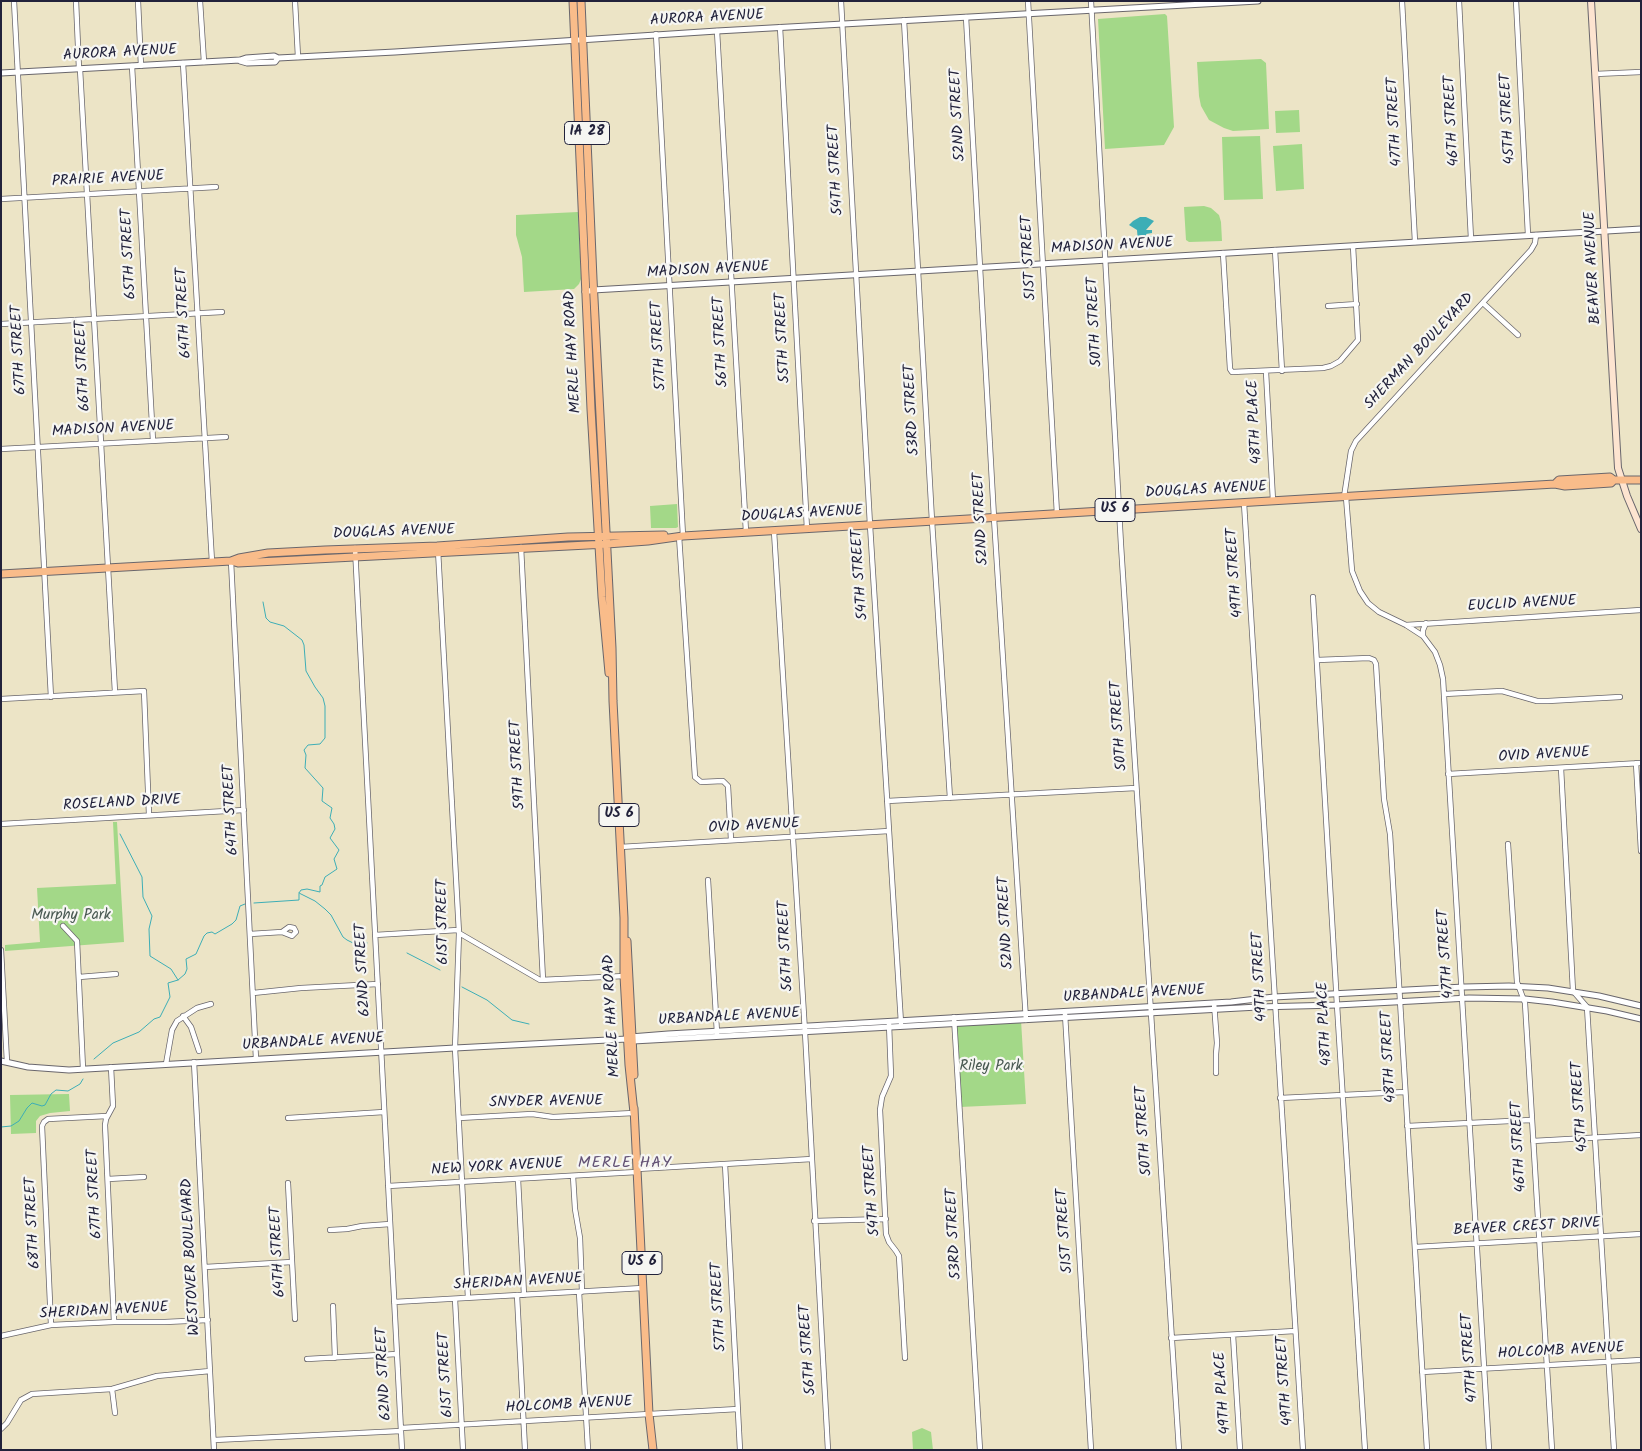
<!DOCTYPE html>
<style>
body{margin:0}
#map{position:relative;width:1642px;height:1451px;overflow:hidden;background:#ece4c6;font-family:Kalam,sans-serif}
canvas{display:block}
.frame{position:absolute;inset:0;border:2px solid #22223b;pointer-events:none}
</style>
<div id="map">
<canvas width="1642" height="1451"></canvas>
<div class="frame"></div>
</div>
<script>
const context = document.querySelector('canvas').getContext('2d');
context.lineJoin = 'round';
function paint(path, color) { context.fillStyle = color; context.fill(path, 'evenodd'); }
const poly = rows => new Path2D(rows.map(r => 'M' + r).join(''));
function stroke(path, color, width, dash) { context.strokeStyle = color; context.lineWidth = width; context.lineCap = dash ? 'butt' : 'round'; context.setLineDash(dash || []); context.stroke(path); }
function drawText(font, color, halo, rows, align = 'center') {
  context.font = font + ' Kalam,sans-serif'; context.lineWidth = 4.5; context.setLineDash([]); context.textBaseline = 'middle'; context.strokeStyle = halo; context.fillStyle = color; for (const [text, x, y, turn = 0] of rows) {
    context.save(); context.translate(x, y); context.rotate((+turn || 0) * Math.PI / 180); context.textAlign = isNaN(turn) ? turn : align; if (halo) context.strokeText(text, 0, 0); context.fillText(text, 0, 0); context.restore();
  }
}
paint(poly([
 [1165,14,1167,16,1174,127,1164,145,1105,149,1098,19],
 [1261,59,1266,63,1269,129,1233,131,1224,128,1209,120,1201,106,1199,96,1197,62],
 [1299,110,1300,132,1276,133,1275,111],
 [1260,136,1263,199,1224,200,1222,137],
 [1302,144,1304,189,1276,191,1273,146],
 [1204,206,1211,208,1219,215,1221,222,1222,241,1189,242,1186,240,1184,207],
 [578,212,581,279,579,284,574,289,524,292,522,257,516,235,516,215],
 [677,504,678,527,676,528,651,528,650,506],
 [113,822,117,822,124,942,5,951,5,945,40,942,37,888,116,884],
 [1021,1020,1026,1104,960,1107,955,1024],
 [69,1094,70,1111,50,1113,40,1116,36,1121,36,1133,11,1134,10,1095],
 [922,1428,931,1432,933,1450,913,1450,912,1432]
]), '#a3d888');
paint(poly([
 [1140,217,1146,217,1154,221,1146,230,1152,230,1152,233,1146,234,1147,236,1152,236,1152,241,1138,242,1137,230,1129,225,1133,221]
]), '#3daeb6');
stroke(poly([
 [263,602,266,618,270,622,284,626,302,640,304,645,306,671,315,687,323,698,325,706,325,738,320,744,308,745,304,750,306,755,305,768,323,788,322,801,332,808,330,818,334,824,335,829,330,838,339,850,334,859,337,869,325,877,322,885,320,886,320,892,307,889,301,890,299,893],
 [120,834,142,877,143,897,152,916,149,929,150,956,171,969,178,980],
 [299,893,315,901,325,909,331,915,343,937,347,940,357,945,367,943],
 [254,903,299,900,299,894],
 [407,953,440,970],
 [462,987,487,1000,512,1020,529,1024],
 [94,1059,113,1043,139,1032,154,1019,160,1017,170,997,168,983,178,980,185,974,187,969,186,959,196,954,204,936,207,933,212,932,215,934,232,924,236,920,240,906,245,904],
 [1,1127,11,1126,19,1121,27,1108,32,1103,42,1106,45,1105,51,1094,56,1090,68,1091,80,1084,83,1079]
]), '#3daeb6', 1);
const minor = poly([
 [14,1,51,697],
 [76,1,79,69],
 [138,1,141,66],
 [200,1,204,62],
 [295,1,298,57],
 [841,1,870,525,901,1023],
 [1028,1,1057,514],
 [1091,1,1121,545,1179,1450],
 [1402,1,1415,242],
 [1459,1,1471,239],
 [1516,1,1528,235],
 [966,17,994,518,1026,1020],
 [904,20,932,521,950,798],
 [780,27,807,529],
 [717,31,746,532],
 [656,34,683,536],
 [183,63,212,562],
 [132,66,153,441],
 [80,69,115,692],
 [1595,74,1641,72],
 [1,199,216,187],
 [1275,250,1282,371],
 [1223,253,1230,369,1232,372,1323,368,1331,366,1340,361,1358,340,1353,246],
 [1483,303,1518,335],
 [1328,306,1357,304],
 [1,324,222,312],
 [1266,372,1273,501],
 [1,449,226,437],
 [1344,497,1351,451,1356,441,1531,250,1535,243,1536,235],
 [1346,497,1352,571,1360,591,1368,603,1379,612,1406,625,1423,636,1435,652,1440,665,1443,679,1489,1450],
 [1244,503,1303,1450],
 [774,531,805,1032,828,1450],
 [679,536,695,777,701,782,723,781,728,786,731,840],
 [521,547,543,980],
 [355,548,402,1450],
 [438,550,459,933,455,1048,468,1298],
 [231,561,256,1059],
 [1313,597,1337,1005,1365,1450],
 [1406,625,1641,610],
 [1423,636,1423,630,1426,623],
 [1317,660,1369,658,1374,660,1376,664,1384,799,1390,834,1427,1450],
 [1444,694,1502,691,1537,701,1548,701,1620,697],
 [1,699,144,691,149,815],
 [1636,763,1641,851],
 [1561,768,1573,991,1587,1007,1614,1450],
 [1448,774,1641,763],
 [887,801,1136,788],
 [1,824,244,810],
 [1508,844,1517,982,1525,1003,1552,1450],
 [620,847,889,831],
 [708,880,717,1033],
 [63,926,77,941,83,1069],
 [459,933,540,980,625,976],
 [250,934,282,932,289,927,294,928,296,932,292,936,282,932],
 [375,935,458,930],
 [1,950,7,1062],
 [79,977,116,974],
 [253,993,301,988,378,984],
 [1214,1003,1217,1043,1216,1054,1216,1073],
 [1065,1014,1091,1450],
 [183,1016,191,1027,199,1051],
 [954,1017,980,1450],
 [889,1024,891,1076,882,1097,880,1110,886,1234,889,1242,896,1251,899,1256,905,1358],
 [194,1062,214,1450],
 [166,1064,172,1030,177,1021,197,1008,211,1004],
 [111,1067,113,1106,106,1119,105,1125,114,1322],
 [1280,1098,1405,1092],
 [288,1118,384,1112],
 [459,1118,532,1114,553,1117,634,1113],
 [1407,1126,1531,1120],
 [1533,1141,1641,1135],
 [725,1164,740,1450],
 [637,1169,812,1159],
 [573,1176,575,1209,580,1238,582,1292],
 [108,1179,144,1177],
 [518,1179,524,1295],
 [288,1183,295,1319],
 [388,1186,637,1172],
 [814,1221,886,1219],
 [330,1230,347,1229,362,1226,390,1224],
 [1415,1247,1641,1234],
 [205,1267,292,1262],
 [579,1292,588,1450],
 [517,1295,525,1450],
 [455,1299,463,1450],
 [394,1302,643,1288],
 [333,1306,335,1358],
 [51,1325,42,1126,44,1122,48,1119,107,1116],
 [1233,1335,1240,1450],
 [1,1336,51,1325,114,1322,165,1322,208,1320],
 [1171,1338,1295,1331],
 [307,1359,397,1354],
 [1422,1372,1641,1360],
 [112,1389,115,1413],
 [401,1428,738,1409],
 [1,1429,7,1423,21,1400,32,1394,112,1389,157,1376,210,1371],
 [214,1440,401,1431]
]);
const tertiary = poly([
 [240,61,247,63,275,62,278,58],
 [1,73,240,60,246,58,274,56,278,58,395,52,717,31,1258,1],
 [585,292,593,290,1641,229],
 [630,1037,668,1034,1231,1002,1274,997,1464,987,1509,986,1548,988,1599,996,1641,1006],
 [1,1061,28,1067,69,1070,455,1048,627,1039,633,1041,707,1037,1258,1007,1337,1005,1469,998,1525,999,1552,1002,1607,1011,1641,1019]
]);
const secondary = poly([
 [1591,1,1618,468,1627,496,1641,529]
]);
const primary = poly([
 [573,1,591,409,602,597,609,673],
 [581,1,593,279,612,648,613,701,624,918,624,976,629,1065,634,1113],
 [1555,484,1559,480,1610,477,1614,480,1641,480],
 [231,561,238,563,607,544,648,541,683,536,1555,484,1565,486,1611,483,1614,480],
 [1,574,231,561,239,558,268,553,325,550,437,546,568,537,664,535],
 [627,941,634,1075],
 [634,1108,649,1414,653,1450]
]);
stroke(minor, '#69666c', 6);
stroke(tertiary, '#69666c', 7);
stroke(secondary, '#69666c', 8);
stroke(primary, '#69666c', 9);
stroke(minor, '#fff', 4.5);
stroke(tertiary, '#fff', 5);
stroke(secondary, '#fde4d0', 6);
stroke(primary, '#f9bc8a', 7);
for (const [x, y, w] of [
 [587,133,45],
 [1115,510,40],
 [619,815,40],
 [642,1263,40]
]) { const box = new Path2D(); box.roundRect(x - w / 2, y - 11.5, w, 23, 4); context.fillStyle = '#f6f6f2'; context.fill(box); stroke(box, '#22223b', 1); }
drawText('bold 14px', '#22223b', null, [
 ["IA 28",587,133],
 ["US 6",1115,510],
 ["US 6",619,815],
 ["US 6",642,1263]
]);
drawText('15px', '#22223b', '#f6f6f2', [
 ["AURORA AVENUE",707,19,-3],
 ["AURORA AVENUE",120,54,-3],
 ["52ND STREET",959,115,-93],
 ["45TH STREET",1509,119,-93],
 ["46TH STREET",1453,121,-93],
 ["47TH STREET",1396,122,-93],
 ["54TH STREET",837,170,-93],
 ["PRAIRIE AVENUE",108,180,-3],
 ["MADISON AVENUE",1112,247,-3],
 ["65TH STREET",130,254,-93],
 ["51ST STREET",1030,258,-93],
 ["BEAVER AVENUE",1594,268,-93],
 ["MADISON AVENUE",708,271,-3],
 ["64TH STREET",185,313,-93],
 ["50TH STREET",1096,322,-93],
 ["55TH STREET",784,338,-93],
 ["56TH STREET",722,342,-93],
 ["57TH STREET",660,346,-93],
 ["67TH STREET",20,350,-93],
 ["MERLE HAY ROAD",574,352,-93],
 ["SHERMAN BOULEVARD",1420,352,-47],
 ["66TH STREET",84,366,-93],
 ["53RD STREET",913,410,-93],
 ["48TH PLACE",1256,422,-93],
 ["MADISON AVENUE",113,430,-3],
 ["DOUGLAS AVENUE",1206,491,-3],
 ["DOUGLAS AVENUE",802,515,-3],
 ["52ND STREET",982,519,-93],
 ["DOUGLAS AVENUE",394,533,-2],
 ["49TH STREET",1236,573,-94],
 ["54TH STREET",861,575,-94],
 ["EUCLID AVENUE",1522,605,-3],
 ["50TH STREET",1120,726,-94],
 ["OVID AVENUE",1544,756,-3],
 ["59TH STREET",519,765,-93],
 ["ROSELAND DRIVE",122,804,-3],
 ["64TH STREET",232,810,-93],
 ["OVID AVENUE",754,827,-3],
 ["61ST STREET",444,922,-91],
 ["52ND STREET",1007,923,-93],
 ["56TH STREET",787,946,-93],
 ["47TH STREET",1447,954,-94],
 ["62ND STREET",364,970,-93],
 ["49TH STREET",1261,977,-93],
 ["URBANDALE AVENUE",1134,995,-3],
 ["MERLE HAY ROAD",613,1016,-93],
 ["URBANDALE AVENUE",729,1018,-3],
 ["48TH PLACE",1326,1024,-93],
 ["URBANDALE AVENUE",313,1043,-3],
 ["48TH STREET",1390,1057,-93],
 ["SNYDER AVENUE",546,1103,-1],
 ["45TH STREET",1581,1107,-94],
 ["50TH STREET",1145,1131,-94],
 ["46TH STREET",1520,1147,-93],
 ["NEW YORK AVENUE",497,1168,-3],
 ["54TH STREET",873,1191,-94],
 ["67TH STREET",96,1194,-93],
 ["68TH STREET",34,1223,-93],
 ["BEAVER CREST DRIVE",1527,1228,-3],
 ["51ST STREET",1066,1231,-94],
 ["53RD STREET",955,1234,-93],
 ["64TH STREET",279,1252,-93],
 ["WESTOVER BOULEVARD",192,1257,-93],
 ["SHERIDAN AVENUE",518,1283,-3],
 ["57TH STREET",720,1307,-93],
 ["SHERIDAN AVENUE",104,1312,-3],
 ["56TH STREET",809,1350,-94],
 ["HOLCOMB AVENUE",1561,1352,-3],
 ["47TH STREET",1471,1358,-94],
 ["62ND STREET",385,1374,-93],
 ["61ST STREET",447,1375,-93],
 ["49TH STREET",1286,1381,-94],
 ["49TH PLACE",1224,1393,-94],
 ["HOLCOMB AVENUE",569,1406,-3]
]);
drawText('15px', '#495952', '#f6f6f2', [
 ["Murphy Park",71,916],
 ["Riley Park",991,1067]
]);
context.letterSpacing = '1px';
drawText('16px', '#635275', '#f6f6f2', [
 ["MERLE HAY",625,1164]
]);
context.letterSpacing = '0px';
</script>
